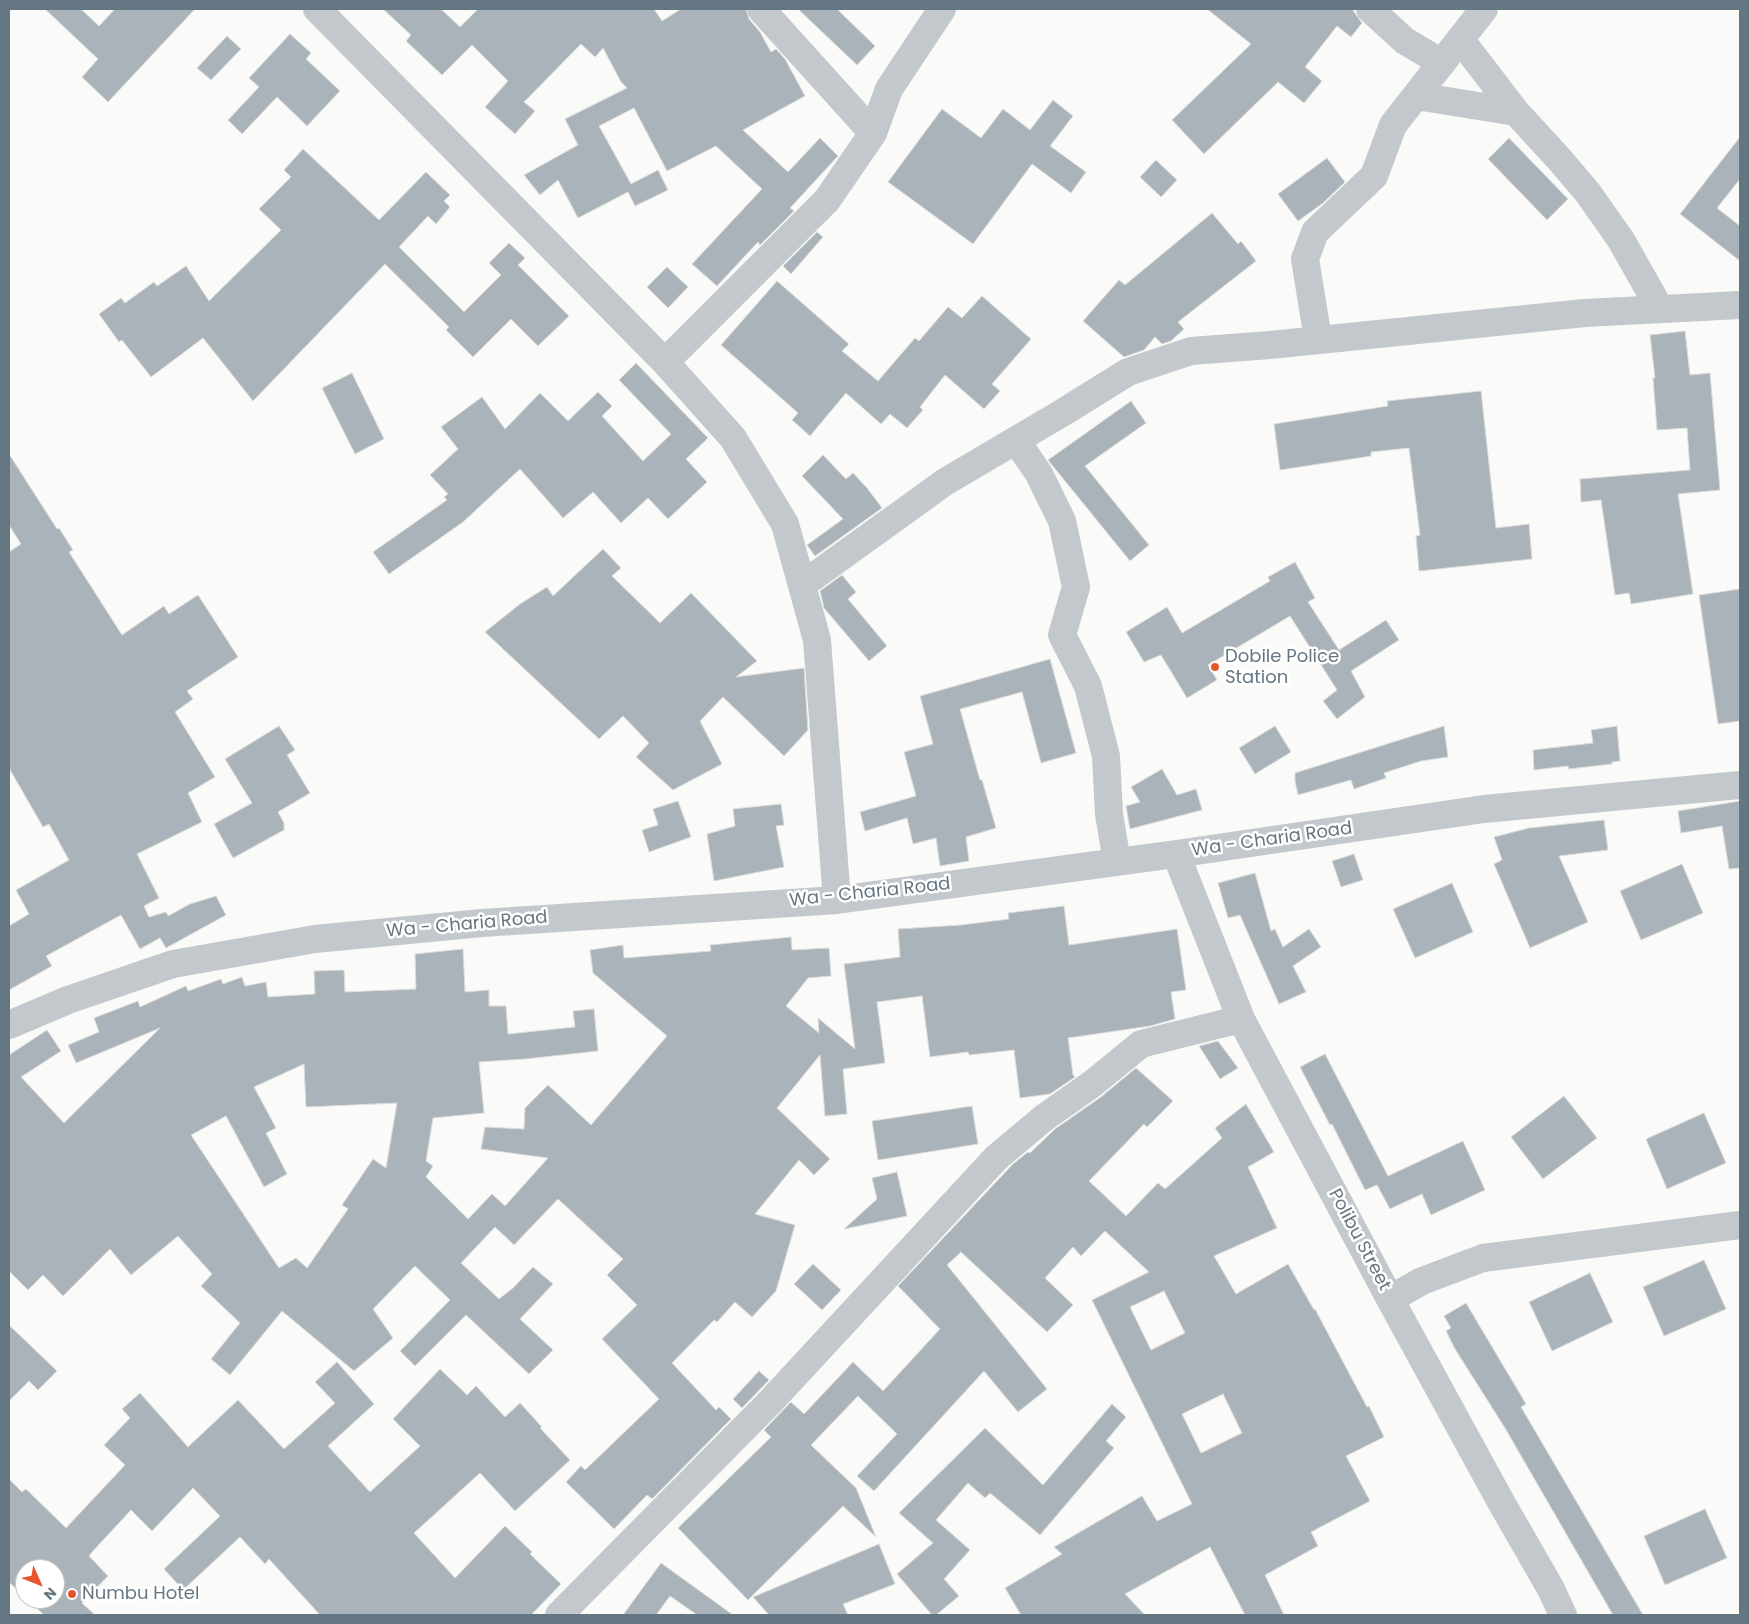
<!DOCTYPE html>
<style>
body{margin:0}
#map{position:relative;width:1749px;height:1624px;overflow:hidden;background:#fafaf8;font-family:Poppins,sans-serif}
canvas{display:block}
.frame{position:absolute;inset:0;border:10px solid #657683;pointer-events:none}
.north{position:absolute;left:15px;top:1559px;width:50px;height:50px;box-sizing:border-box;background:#fff;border:1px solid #c1c8cd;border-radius:50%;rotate:134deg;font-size:14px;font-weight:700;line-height:20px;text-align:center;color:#657683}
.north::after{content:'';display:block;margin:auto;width:18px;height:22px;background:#e4572e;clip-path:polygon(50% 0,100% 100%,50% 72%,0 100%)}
</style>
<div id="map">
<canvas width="1749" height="1624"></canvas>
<div class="frame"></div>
<div class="north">N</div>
</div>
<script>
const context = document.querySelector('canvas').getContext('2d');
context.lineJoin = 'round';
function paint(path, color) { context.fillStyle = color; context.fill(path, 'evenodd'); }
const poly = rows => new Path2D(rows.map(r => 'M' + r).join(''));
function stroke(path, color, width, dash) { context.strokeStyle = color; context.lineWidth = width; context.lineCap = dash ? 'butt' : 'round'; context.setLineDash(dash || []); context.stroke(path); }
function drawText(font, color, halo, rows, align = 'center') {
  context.font = font + ' Poppins,sans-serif'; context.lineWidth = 5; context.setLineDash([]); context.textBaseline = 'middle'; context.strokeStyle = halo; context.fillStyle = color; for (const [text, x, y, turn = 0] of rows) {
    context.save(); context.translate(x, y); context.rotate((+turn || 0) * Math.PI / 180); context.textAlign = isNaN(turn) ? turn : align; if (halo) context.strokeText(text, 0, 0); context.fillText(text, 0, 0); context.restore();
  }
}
const building = poly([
 [45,9,81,9,99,26,115,9,195,9,108,102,82,77,98,59,45,9],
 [383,9,441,9,460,27,478,9,654,9,662,21,681,9,746,9,749,19,760,32,771,52,776,49,785,59,805,96,743,130,788,172,820,138,838,156,790,208,794,211,760,245,758,242,717,286,692,264,762,189,716,146,667,171,634,108,599,126,631,184,658,170,668,190,635,206,628,192,578,218,558,180,540,195,524,175,578,145,565,119,627,88,621,82,603,48,595,57,581,44,524,102,535,111,515,134,485,107,508,81,472,45,442,75,406,41,411,35,383,9],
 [798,9,837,9,875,46,857,65,798,9],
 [1207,9,1352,9,1362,23,1351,37,1337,26,1305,67,1322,81,1304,103,1278,82,1204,154,1172,120,1251,44,1207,9],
 [290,34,311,53,306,59,340,91,307,126,277,97,242,134,228,120,259,87,249,78,290,34],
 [227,36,241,49,211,80,197,68,227,36],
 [1053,100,1073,116,1050,146,1086,172,1071,193,1032,164,973,244,888,182,942,109,981,138,1003,109,1030,130,1053,100],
 [1740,137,1740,179,1717,208,1740,226,1740,261,1680,214,1740,137],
 [1509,138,1568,199,1547,220,1488,159,1509,138],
 [303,149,379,220,426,172,450,195,444,201,450,207,436,224,428,216,399,247,464,312,501,275,489,263,509,243,525,258,518,265,569,316,538,346,511,319,473,357,446,330,449,327,385,264,253,401,203,338,151,377,122,340,119,342,99,314,121,298,125,303,154,282,157,286,186,266,209,301,281,230,259,209,291,177,284,170,303,149],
 [1327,158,1345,182,1323,203,1298,221,1278,194,1327,158],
 [1156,160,1177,180,1161,197,1140,177,1156,160],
 [1212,213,1238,244,1241,241,1256,261,1178,322,1184,329,1171,341,1162,344,1155,337,1144,350,1124,357,1083,321,1119,280,1125,285,1212,213],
 [817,232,823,237,791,274,783,266,817,232],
 [667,267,688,287,668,308,647,287,667,267],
 [777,281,849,344,842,351,878,381,915,338,919,341,948,307,962,318,982,296,1031,339,992,384,1000,391,984,409,945,375,920,407,923,410,907,428,890,414,881,424,846,393,810,436,792,420,798,413,721,345,777,281],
 [1685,331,1690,375,1710,373,1720,490,1678,494,1693,594,1631,604,1629,593,1615,595,1601,500,1581,502,1580,479,1690,470,1687,428,1657,430,1653,378,1655,378,1650,335,1685,331],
 [636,363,708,438,686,459,707,482,668,519,648,498,621,523,593,492,563,518,520,469,463,522,389,574,373,552,447,500,444,497,448,494,430,475,458,449,441,427,482,397,505,429,540,393,568,421,598,392,612,406,602,416,643,461,671,434,619,380,636,363],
 [352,373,384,439,355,454,322,388,352,373],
 [1481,391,1496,528,1529,524,1532,559,1419,571,1416,536,1420,535,1409,448,1371,452,1371,456,1280,470,1274,424,1388,406,1387,401,1481,391],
 [1131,401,1146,423,1085,466,1149,545,1130,561,1048,460,1131,401],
 [9,454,57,529,59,528,73,550,69,552,122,635,164,606,169,614,198,595,238,657,187,691,193,699,175,712,215,777,188,793,202,822,137,854,159,898,144,906,149,917,166,912,168,916,190,904,216,896,226,915,166,948,160,938,140,949,121,915,46,956,52,966,9,990,9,926,29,914,16,890,69,860,49,824,43,827,9,768,9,552,21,544,9,525,9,454],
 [823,455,846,479,853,473,867,488,882,508,815,556,807,545,843,519,802,476,823,455],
 [603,549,621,568,612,576,660,623,691,593,757,661,736,677,804,668,808,730,784,756,723,697,700,721,722,764,673,790,636,757,649,743,623,716,599,739,485,632,520,604,547,587,553,596,603,549],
 [1295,562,1315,598,1308,602,1339,650,1386,620,1399,640,1351,671,1365,697,1337,719,1323,701,1337,690,1290,616,1208,665,1217,680,1187,698,1161,655,1144,662,1126,632,1167,607,1182,633,1270,581,1268,577,1295,562],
 [842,575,856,592,848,599,887,646,869,661,824,608,820,591,842,575],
 [1740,589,1740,721,1718,724,1699,595,1740,589],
 [1050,659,1076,753,1041,763,1022,692,960,709,980,780,982,780,996,828,966,837,969,861,940,866,936,838,913,844,907,818,865,831,860,812,916,796,904,752,933,744,920,696,1050,659],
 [279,726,295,750,287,755,310,793,278,812,284,823,284,830,233,858,214,824,252,803,225,759,279,726],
 [1275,726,1291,752,1255,774,1239,748,1275,726],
 [1444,726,1448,757,1421,761,1384,773,1386,778,1354,789,1351,780,1298,795,1295,781,1295,773,1444,726],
 [1617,726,1620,761,1612,762,1612,764,1586,767,1569,769,1568,766,1534,770,1533,750,1593,743,1591,730,1617,726],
 [1162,769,1177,795,1196,789,1202,810,1130,829,1126,806,1140,802,1131,787,1162,769],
 [678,801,691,837,649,852,642,830,658,825,653,809,678,801],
 [1740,801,1740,868,1729,869,1722,826,1681,833,1678,811,1740,801],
 [781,804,784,825,776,826,784,867,714,881,707,834,735,826,733,809,781,804],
 [1604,820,1608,850,1559,856,1588,922,1530,948,1494,864,1502,860,1494,837,1529,828,1604,820],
 [1354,854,1363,880,1341,887,1332,861,1354,854],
 [1682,864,1703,913,1641,940,1620,891,1682,864],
 [1255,873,1271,931,1275,929,1283,947,1309,929,1321,947,1293,966,1306,992,1279,1004,1240,915,1228,918,1218,883,1255,873],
 [1452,883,1473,932,1415,958,1393,909,1452,883],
 [1064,906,1069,945,1177,929,1186,990,1171,992,1175,1019,1150,1026,1068,1038,1073,1075,1075,1077,1050,1094,1020,1098,1014,1050,969,1055,968,1052,930,1057,922,996,877,1002,885,1063,843,1069,847,1114,825,1116,820,1055,777,1108,830,1159,814,1175,799,1160,755,1214,795,1225,776,1291,752,1317,735,1302,717,1322,714,1320,672,1363,716,1410,719,1407,731,1419,652,1499,647,1495,614,1529,566,1482,581,1466,585,1470,659,1399,602,1339,637,1305,607,1275,623,1259,558,1199,514,1245,495,1227,461,1263,499,1299,513,1288,533,1267,553,1284,520,1319,553,1350,529,1374,466,1315,415,1366,400,1351,450,1300,415,1266,373,1309,393,1338,354,1371,282,1311,230,1375,211,1359,240,1323,201,1286,212,1274,178,1236,131,1275,110,1249,63,1296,43,1275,28,1290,9,1271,9,1055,47,1030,61,1051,21,1077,64,1123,160,1028,76,1063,68,1045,99,1032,94,1018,138,1001,140,1007,186,986,188,991,221,979,223,984,242,977,245,986,266,982,268,997,315,994,314,971,344,970,345,992,416,989,415,954,463,949,465,992,489,990,489,1006,506,1006,508,1034,575,1027,573,1011,594,1009,598,1051,525,1059,479,1062,484,1113,433,1118,426,1161,433,1166,426,1177,468,1219,492,1194,505,1206,548,1158,481,1149,485,1127,524,1129,525,1108,548,1085,591,1125,667,1036,593,973,590,950,623,945,624,958,711,951,710,945,791,937,792,950,829,948,831,976,808,978,786,1006,819,1033,818,1018,855,1049,844,964,900,957,898,929,961,925,1009,919,1008,913,1064,906],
 [304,1064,306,1107,397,1103,386,1168,373,1159,342,1205,348,1209,307,1268,296,1258,279,1268,191,1135,226,1116,264,1187,287,1174,266,1133,276,1128,254,1087,304,1064],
 [1218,1041,1238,1068,1220,1079,1199,1046,1218,1041],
 [1325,1054,1388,1176,1463,1141,1485,1190,1431,1215,1422,1194,1390,1209,1377,1185,1365,1190,1332,1124,1330,1125,1300,1067,1325,1054],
 [1136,1068,1173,1101,1147,1127,1144,1124,1089,1181,1126,1216,1158,1183,1165,1189,1222,1138,1215,1128,1246,1104,1274,1152,1248,1167,1277,1228,1214,1256,1236,1294,1288,1264,1314,1310,1315,1309,1367,1407,1369,1406,1384,1437,1346,1456,1370,1501,1311,1532,1318,1546,1265,1575,1284,1615,1245,1615,1210,1547,1125,1594,1145,1615,1021,1615,1005,1588,1062,1554,1054,1547,1142,1496,1157,1521,1192,1504,1092,1300,1149,1272,1105,1231,1081,1256,1073,1247,1045,1278,1073,1305,1047,1332,961,1252,947,1265,1047,1389,1018,1412,984,1371,874,1491,857,1476,897,1434,858,1396,811,1445,856,1488,876,1537,843,1506,748,1600,678,1528,771,1437,764,1430,791,1402,804,1414,853,1362,883,1391,940,1329,898,1286,1013,1164,1028,1152,1030,1153,1055,1129,1101,1097,1136,1068],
 [1164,1291,1185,1333,1151,1350,1130,1307,1164,1291],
 [1223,1394,1242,1433,1201,1453,1182,1414,1223,1394],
 [1564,1096,1597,1138,1543,1179,1511,1137,1564,1096],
 [972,1106,978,1144,878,1160,872,1121,972,1106],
 [1704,1113,1726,1163,1667,1189,1646,1139,1704,1113],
 [897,1172,907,1216,844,1229,877,1199,872,1178,897,1172],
 [1704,1260,1726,1309,1664,1336,1643,1287,1704,1260],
 [813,1264,841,1290,822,1310,794,1284,813,1264],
 [1590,1273,1613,1322,1552,1351,1529,1302,1590,1273],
 [1466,1303,1526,1404,1521,1407,1643,1615,1613,1615,1505,1428,1455,1349,1446,1331,1451,1328,1444,1316,1466,1303],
 [9,1325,57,1371,38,1390,29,1381,9,1401,9,1325],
 [337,1362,374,1404,328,1446,370,1492,420,1446,393,1419,440,1369,467,1395,476,1386,505,1417,520,1403,542,1427,540,1428,570,1460,515,1511,480,1473,414,1533,455,1578,505,1526,532,1552,530,1554,561,1584,531,1615,320,1615,269,1559,265,1564,240,1537,183,1590,164,1569,220,1516,193,1488,152,1531,131,1510,92,1552,89,1556,108,1576,82,1603,95,1615,44,1615,27,1599,55,1599,55,1569,25,1569,25,1597,9,1582,9,1479,22,1492,26,1489,66,1528,125,1465,104,1445,130,1418,122,1409,140,1393,188,1447,238,1400,284,1449,335,1403,315,1382,337,1362],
 [759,1371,769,1380,742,1408,733,1399,759,1371],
 [1112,1404,1126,1417,1106,1441,1114,1448,1040,1535,990,1493,985,1498,968,1483,936,1520,970,1550,944,1579,959,1596,936,1615,932,1615,897,1574,933,1543,899,1513,985,1428,1043,1485,1112,1404],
 [1705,1509,1727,1558,1665,1585,1644,1536,1705,1509],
 [879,1544,895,1584,843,1604,848,1615,769,1615,753,1597,879,1544],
 [661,1563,733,1615,697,1615,670,1596,656,1615,623,1615,661,1563]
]);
paint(building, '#aab3b9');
stroke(building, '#dcdcda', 1);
stroke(poly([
 [317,9,665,362,733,438,785,524,817,640,837,900],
 [761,9,873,133],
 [1370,9,1405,41,1442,63],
 [1460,39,1516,112,1560,160,1588,193,1621,240,1660,309],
 [1416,96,1516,112],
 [1318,339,1305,259,1315,232,1374,176,1393,125,1484,9],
 [665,362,827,200,873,133,889,89,942,9],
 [1016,440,1039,474,1062,521,1076,587,1062,635,1088,686,1106,756,1109,814,1117,862],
 [802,585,945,482,1062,413,1128,372,1191,351,1270,345,1585,313,1740,305],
 [1176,854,1241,1019,1390,1299,1501,1502,1551,1589,1563,1615],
 [9,1025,68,1000,173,964,315,939,482,923,837,900,1176,854,1484,809,1740,785],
 [1390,1299,1422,1281,1483,1258,1740,1225],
 [559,1615,771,1401,996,1158,1045,1117,1092,1084,1141,1044,1241,1019]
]), '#c3c8cc', 28);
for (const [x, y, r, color] of [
 [1215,667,5,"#e4572e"],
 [72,1594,5,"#e4572e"]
]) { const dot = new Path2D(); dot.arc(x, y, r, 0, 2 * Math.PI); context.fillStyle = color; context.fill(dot); stroke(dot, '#fff', 2); }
drawText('18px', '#657683', '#fff', [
 ["Dobile Police",1225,657],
 ["Station",1225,678],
 ["Numbu Hotel",82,1594]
], 'left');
drawText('18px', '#657683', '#fff', [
 ["Wa - Charia Road",1272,840,-8],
 ["Wa - Charia Road",870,893,-6],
 ["Wa - Charia Road",467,925,-5],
 ["Polibu Street",1359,1240,62]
]);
</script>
